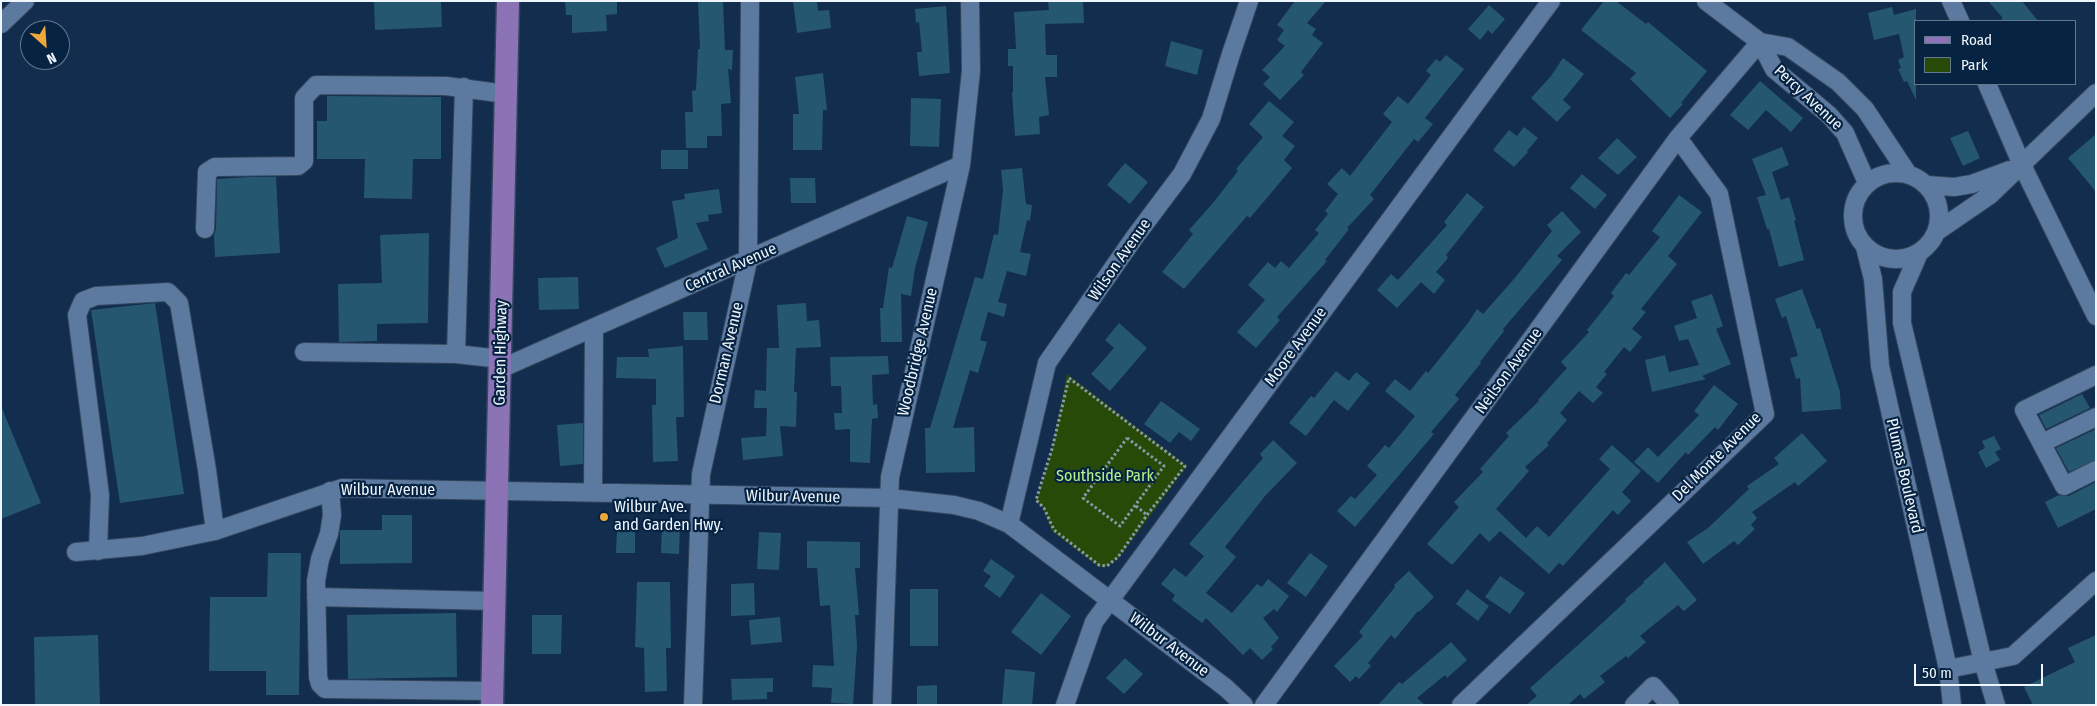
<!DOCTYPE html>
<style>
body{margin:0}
#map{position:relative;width:2097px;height:706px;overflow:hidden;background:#122d4d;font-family:"Fira Sans Condensed",sans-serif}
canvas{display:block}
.frame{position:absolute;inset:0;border:2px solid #eef5fd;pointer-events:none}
.legend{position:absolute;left:1914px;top:20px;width:162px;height:65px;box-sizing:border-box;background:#072342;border:1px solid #63778d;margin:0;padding:6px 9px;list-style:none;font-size:15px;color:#eef5fd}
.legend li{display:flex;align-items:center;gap:10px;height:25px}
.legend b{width:25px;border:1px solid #63778d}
.north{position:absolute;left:20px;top:20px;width:50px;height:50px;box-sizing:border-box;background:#072342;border:1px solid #63778d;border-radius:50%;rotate:154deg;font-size:14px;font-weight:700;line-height:20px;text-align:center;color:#eef5fd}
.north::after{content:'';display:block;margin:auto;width:18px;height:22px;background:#eda83c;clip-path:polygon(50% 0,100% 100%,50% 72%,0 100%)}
.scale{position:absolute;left:1914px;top:664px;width:129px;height:22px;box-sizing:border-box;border:2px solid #eef5fd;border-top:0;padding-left:6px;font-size:15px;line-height:18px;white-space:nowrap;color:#eef5fd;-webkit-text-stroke:4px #072342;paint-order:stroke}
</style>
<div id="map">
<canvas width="2097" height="706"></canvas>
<div class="frame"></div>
<ul class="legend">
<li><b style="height:6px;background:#8b73b6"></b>Road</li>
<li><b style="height:14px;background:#284a09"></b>Park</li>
</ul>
<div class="north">N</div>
<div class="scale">50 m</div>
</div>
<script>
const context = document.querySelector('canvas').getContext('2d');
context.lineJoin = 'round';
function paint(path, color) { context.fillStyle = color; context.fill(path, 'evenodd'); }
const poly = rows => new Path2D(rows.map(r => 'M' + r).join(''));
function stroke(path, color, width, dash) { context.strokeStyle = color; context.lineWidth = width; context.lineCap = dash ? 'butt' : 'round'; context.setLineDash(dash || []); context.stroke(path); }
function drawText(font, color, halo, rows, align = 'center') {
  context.font = font + ' "Fira Sans Condensed",sans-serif'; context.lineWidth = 4.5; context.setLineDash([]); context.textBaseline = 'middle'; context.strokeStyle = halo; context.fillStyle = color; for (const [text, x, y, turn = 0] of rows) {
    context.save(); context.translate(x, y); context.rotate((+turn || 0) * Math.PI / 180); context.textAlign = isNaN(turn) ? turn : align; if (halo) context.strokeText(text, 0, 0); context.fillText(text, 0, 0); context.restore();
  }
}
paint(poly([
 [1067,374,1187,466,1118,559,1106,567,1099,567,1052,531,1043,508,1036,500,1052,449]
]), '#284a09');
paint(poly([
 [374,1,441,1,442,27,375,30],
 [565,1,617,1,617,14,606,15,607,31,572,33,572,15,566,15],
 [698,1,723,1,725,50,733,50,732,70,728,69,731,103,721,104,722,136,707,136,707,148,686,148,685,112,693,112,692,91,696,90,698,49,700,49],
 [793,1,817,1,818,11,829,10,831,28,797,33],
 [1083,1,1084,23,1045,24,1046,55,1057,55,1057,77,1045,77,1049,115,1039,117,1040,134,1015,136,1012,92,1013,92,1013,66,1008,66,1008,49,1016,49,1014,12,1049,10,1048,2],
 [1295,1,1326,1,1307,23,1316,29,1312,35,1323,43,1301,72,1304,75,1280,100,1263,84,1270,77,1262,70,1285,46,1277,40,1284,30,1277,25],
 [1604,1,1616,1,1646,24,1648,22,1707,71,1681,103,1683,104,1670,118,1630,79,1636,73,1581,30],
 [1988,1,2022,1,2038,21,2002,21,2002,17],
 [1489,5,1505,19,1492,34,1488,30,1480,40,1468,29],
 [946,6,950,73,919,76,917,52,922,52,919,22,916,23,915,9],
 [1892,7,1894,15,1916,9,1916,100,1907,81,1904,82,1898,69,1901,68,1898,60,1904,57,1899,34,1874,40,1868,13],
 [1171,41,1203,50,1197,75,1165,66],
 [1446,55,1464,69,1425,118,1433,124,1418,142,1414,139,1370,195,1374,199,1347,228,1349,229,1325,260,1327,261,1277,317,1280,320,1256,348,1237,332,1265,300,1248,285,1268,262,1275,268,1281,261,1289,268,1319,233,1315,230,1328,214,1325,211,1338,194,1327,184,1342,168,1350,176,1392,122,1383,114,1398,96,1408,104,1431,75,1426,71,1436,59,1440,62],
 [1563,58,1584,74,1563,100,1571,107,1557,122,1531,98,1551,76],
 [823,73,827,110,823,110,822,150,793,150,793,114,799,114,795,77],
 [1760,81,1803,118,1791,132,1766,110,1748,130,1730,115],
 [327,96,441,97,441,159,413,159,412,199,364,198,365,159,317,159,317,121,327,121],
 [911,98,941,99,939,147,910,146],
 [1269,101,1294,122,1282,136,1295,146,1284,160,1292,168,1250,218,1247,216,1184,289,1162,272,1193,234,1189,230,1212,204,1238,171,1236,169,1263,137,1249,124],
 [1524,127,1538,138,1527,151,1528,152,1514,167,1493,150,1509,130,1517,136],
 [1968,131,1980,158,1963,166,1950,138],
 [2096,134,2096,192,2068,158],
 [1617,138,1637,157,1618,175,1598,158],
 [1782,147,1789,165,1772,172,1781,200,1789,197,1796,220,1794,221,1804,260,1779,267,1769,229,1767,229,1757,197,1766,195,1752,159],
 [661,150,688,150,688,169,661,169],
 [1125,163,1148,182,1130,204,1107,185],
 [1022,168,1026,204,1032,205,1030,221,1027,220,1020,252,1031,254,1026,276,1007,271,998,302,1007,304,1004,317,988,312,980,340,987,342,978,373,970,370,953,428,974,427,975,472,926,473,925,428,930,428,975,277,983,279,994,234,998,235,1003,190,1001,170],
 [1582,174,1607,195,1595,209,1570,188],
 [249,177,276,177,280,253,215,257,214,235,216,229,217,179],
 [790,178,815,178,816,203,791,203],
 [719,189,722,213,708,215,709,221,696,223,708,249,665,268,656,248,678,238,672,201,685,199,684,194],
 [1467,193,1484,207,1446,255,1448,258,1436,272,1445,280,1434,294,1421,282,1397,308,1377,290,1391,274,1398,280,1447,225,1444,222],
 [1679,195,1702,212,1668,256,1677,264,1641,309,1646,312,1632,329,1642,337,1630,352,1624,347,1604,372,1607,374,1596,387,1603,393,1593,403,1579,391,1560,413,1567,420,1547,443,1549,445,1525,467,1529,471,1496,509,1526,538,1537,526,1549,537,1610,469,1599,459,1612,445,1641,471,1622,492,1631,501,1618,515,1613,510,1563,566,1559,563,1549,574,1500,531,1489,542,1480,533,1452,565,1427,544,1459,507,1454,502,1483,472,1480,469,1509,436,1506,433,1539,401,1538,400,1567,368,1561,362,1589,332,1587,330,1614,296,1611,293,1626,273,1629,275,1660,237,1652,231],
 [1562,211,1581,232,1557,256,1562,260,1503,329,1504,331,1480,362,1481,363,1455,395,1459,399,1431,432,1434,434,1355,527,1337,511,1351,496,1355,499,1377,475,1367,466,1385,445,1389,448,1415,416,1385,391,1395,379,1410,391,1426,371,1428,373,1468,323,1477,309,1483,314,1514,279,1552,231,1547,225],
 [907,216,928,222,915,268,911,296,901,294,902,342,881,342,880,308,883,308,889,267,892,268],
 [429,233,428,323,377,324,377,341,339,342,338,284,382,283,380,235],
 [578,277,579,309,539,310,538,278],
 [1802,289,1817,329,1820,328,1840,392,1841,409,1802,412,1800,378,1796,379,1790,358,1798,356,1786,316,1782,318,1775,299],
 [1712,294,1723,326,1716,329,1731,364,1702,376,1706,379,1652,392,1645,360,1665,355,1669,372,1699,365,1688,339,1679,341,1674,326,1697,318,1691,301],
 [155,303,184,494,120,503,91,310],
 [806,303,807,321,819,320,821,347,796,348,794,392,797,392,796,427,780,426,783,456,743,460,741,438,766,436,767,408,754,408,755,390,766,391,767,348,779,348,777,305],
 [683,312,707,312,708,340,684,340],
 [1119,323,1147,348,1110,391,1091,374,1114,348,1105,340],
 [683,346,684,417,676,417,678,461,653,462,652,405,656,405,656,379,616,378,617,357,649,357,648,349],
 [888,356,889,374,872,375,873,405,877,404,878,418,872,419,870,463,850,462,850,429,835,430,834,413,842,413,841,386,831,386,830,357],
 [1336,371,1349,381,1356,372,1370,383,1348,411,1334,400,1306,436,1289,423,1311,396,1314,398],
 [1714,385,1738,404,1718,430,1715,427,1688,455,1686,452,1658,483,1634,462,1648,447,1658,457,1699,415,1694,411],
 [2082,394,2090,408,2046,429,2039,415],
 [1161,401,1200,429,1191,441,1179,432,1170,443,1144,424],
 [1,406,41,503,1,519],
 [583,423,583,464,560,466,557,425],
 [2096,429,2096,460,2069,472,2056,448],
 [1802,433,1827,461,1798,486,1795,482,1752,512,1757,518,1751,525,1755,529,1738,545,1734,541,1703,564,1687,542,1708,528,1749,489,1747,486,1779,464,1774,458],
 [1994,436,2001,449,1995,452,2000,460,1986,468,1978,452,1985,448,1982,441],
 [1273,440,1297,463,1265,496,1225,547,1236,557,1206,593,1232,613,1257,584,1262,587,1268,579,1289,596,1277,612,1274,609,1263,618,1279,638,1271,647,1273,649,1262,660,1250,648,1243,655,1206,618,1202,623,1172,600,1175,595,1161,584,1174,568,1186,577,1204,556,1189,544,1263,458,1260,454],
 [2096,482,2096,509,2058,528,2045,502,2059,495,2069,496],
 [382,515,412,515,412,563,340,564,340,530,382,530],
 [662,525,680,526,679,554,661,553],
 [617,529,635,529,635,553,616,553],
 [759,532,781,533,779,570,757,569],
 [807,541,860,542,860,568,855,568,859,615,855,615,857,646,853,704,831,703,832,688,812,687,813,665,834,666,830,605,820,606,817,568,807,568],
 [268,553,301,553,299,695,266,695,266,671,209,671,210,597,267,597],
 [1310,553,1328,566,1306,597,1287,583],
 [991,559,1015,576,1000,598,984,586,991,576,983,571],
 [1665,562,1697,600,1684,611,1678,605,1640,636,1646,642,1628,658,1626,656,1600,676,1605,682,1584,699,1580,694,1568,705,1526,705,1537,696,1530,688,1587,637,1626,601,1625,599,1644,583,1643,582],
 [1409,571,1434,597,1419,612,1418,611,1395,639,1391,635,1368,663,1371,666,1359,679,1356,676,1350,682,1334,666,1363,636,1359,632,1395,587,1394,585],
 [1500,576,1525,593,1510,614,1485,597],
 [637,582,670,582,671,648,666,648,667,691,645,692,644,648,635,647],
 [754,583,755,615,731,616,731,584],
 [910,589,938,589,938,646,910,646],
 [1467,589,1489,606,1478,621,1456,604],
 [1041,593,1071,616,1041,655,1011,632],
 [456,613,457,677,348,679,347,615],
 [532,615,562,615,561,654,532,654],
 [780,617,782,642,751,645,749,620],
 [98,635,100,705,35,705,34,637],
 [2096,635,2096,705,2033,705,2024,687,2075,662,2068,648],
 [1451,642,1467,660,1447,678,1445,675,1417,698,1425,705,1378,705,1399,682,1402,684],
 [1125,658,1143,674,1124,694,1106,678],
 [1005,669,1035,672,1032,705,1002,705],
 [773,678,773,692,767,692,767,699,732,700,731,679],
 [937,685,937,705,917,705,917,686]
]), '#265770');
const minor = poly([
 [1706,1,1760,42,1774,69,1829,115,1845,133,1867,183],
 [1951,1,1960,21],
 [1,24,25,1],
 [1760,42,1788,47,1838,82,1865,109,1908,174],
 [1987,84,2022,165,2096,316],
 [464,87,456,354,501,359],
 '1853 216a43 43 0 1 1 86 0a43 43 0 1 1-86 0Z',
 [1927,185,1954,187,1972,184,2010,170],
 [205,229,207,172,215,167,298,166,304,161,304,98,316,85,446,86,506,94],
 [1936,232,1990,195,2096,93],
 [1865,247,1873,279,1880,366,1948,669,1952,705],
 [1919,253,1902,292,1902,323,1983,662,1996,705],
 [304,352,456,354],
 [500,369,961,165],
 [2096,375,2024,410,2064,486,2096,470],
 [2042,443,2096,417],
 [330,491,332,515,329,534,320,559,316,581,318,677,320,684,325,689,492,691],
 [593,493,594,328],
 [1009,524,1047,363,1134,238,1182,174,1211,119,1231,54,1249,1],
 [98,551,100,495,77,315,83,301,96,296,168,292,179,303,207,470,215,531],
 [76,552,142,546,215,531,342,488,889,498,954,505,979,511,1009,524,1226,688,1244,705],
 [316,597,495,601],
 [1948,669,2013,656,2096,581],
 [693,705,701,474,748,261,750,1],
 [882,705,890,477,961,165,971,71,970,1],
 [1065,705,1094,622,1551,1],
 [1264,705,1678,138,1760,42],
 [1461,705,1765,414,1719,194,1678,138],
 [1634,705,1653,686,1670,705]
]);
const major = poly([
 [492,705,508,1]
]);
stroke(minor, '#34465f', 20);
stroke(major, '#34465f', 25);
stroke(poly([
 [1069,378,1185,466,1147,515,1118,557,1107,566,1099,565,1054,530,1044,508,1036,500,1052,449,1069,378],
 [1127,438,1164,466,1120,526,1083,498,1127,438],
 [1136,506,1147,515]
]), '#8a9aad', 3, [2.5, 2.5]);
stroke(minor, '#5c7a9f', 18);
stroke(major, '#8b73b6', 22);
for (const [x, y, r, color] of [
 [604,517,5,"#eda83c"]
]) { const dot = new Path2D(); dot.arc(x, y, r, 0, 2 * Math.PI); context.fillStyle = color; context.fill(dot); stroke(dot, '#072342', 2); }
drawText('16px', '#eef5fd', '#072342', [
 ["Percy Avenue",1808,98,43],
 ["Wilson Avenue",1120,260,-55],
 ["Central Avenue",731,268,-24],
 ["Moore Avenue",1296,347,-54],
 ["Woodbridge Avenue",918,352,-77],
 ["Garden Highway",501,353,-89],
 ["Dorman Avenue",727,353,-77],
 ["Neilson Avenue",1509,371,-54],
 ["Del Monte Avenue",1717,457,-45],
 ["Plumas Boulevard",1904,476,77],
 ["Wilbur Avenue",388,491],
 ["Wilbur Avenue",793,497,1],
 ["Wilbur Avenue",1169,645,37]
]);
drawText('16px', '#b4f48a', '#072342', [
 ["Southside Park",1105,477]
]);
drawText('16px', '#eef5fd', '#072342', [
 ["Wilbur Ave.",614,508],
 ["and Garden Hwy.",614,526]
], 'left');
</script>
